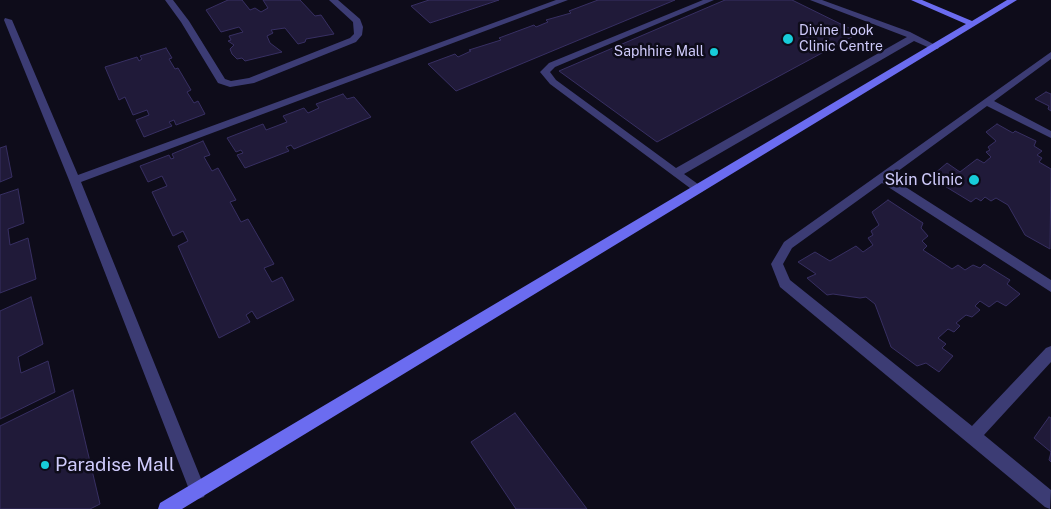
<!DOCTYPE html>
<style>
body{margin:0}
canvas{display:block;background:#0e0c1a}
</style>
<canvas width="1051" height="509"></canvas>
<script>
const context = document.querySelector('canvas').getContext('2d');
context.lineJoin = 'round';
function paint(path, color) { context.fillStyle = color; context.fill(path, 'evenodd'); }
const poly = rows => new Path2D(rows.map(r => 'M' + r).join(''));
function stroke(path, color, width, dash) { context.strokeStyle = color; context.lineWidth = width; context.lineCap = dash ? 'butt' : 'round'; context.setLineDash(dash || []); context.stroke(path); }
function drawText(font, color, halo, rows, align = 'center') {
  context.font = font + ' "Public Sans",sans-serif'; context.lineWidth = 5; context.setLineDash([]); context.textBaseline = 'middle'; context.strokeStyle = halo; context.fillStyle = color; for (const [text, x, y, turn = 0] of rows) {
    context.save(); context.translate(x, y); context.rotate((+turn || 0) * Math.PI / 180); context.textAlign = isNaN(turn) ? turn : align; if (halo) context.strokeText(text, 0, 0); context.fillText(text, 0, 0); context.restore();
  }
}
const building = poly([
 [228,0,242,0,250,10,255,8,261,12,268,8,263,0,300,0,315,16,321,15,334,34,306,39,305,42,298,44,285,28,271,30,273,33,267,36,270,43,282,52,245,61,242,58,237,59,232,54,230,49,234,45,228,41,231,40,229,36,243,32,239,27,221,32,206,10,228,0],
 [429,0,499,0,430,23,411,6,429,0],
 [598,0,675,0,456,91,428,64,455,54,458,57,471,51,469,50,501,40,499,38,534,25,536,27,548,22,546,20,571,13,569,11,598,0],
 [725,0,792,0,859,33,657,142,559,71,725,0],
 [166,48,172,58,169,59,175,69,178,68,191,90,187,92,194,103,198,101,205,114,176,125,174,120,169,122,172,126,144,137,136,120,149,115,147,110,133,115,125,97,119,100,105,67,137,57,139,61,142,59,140,56,166,48],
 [1046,92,1051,94,1051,111,1048,109,1049,106,1035,99,1046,92],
 [343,94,347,99,354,97,371,117,294,149,291,145,286,147,289,151,245,168,237,155,243,153,241,150,236,152,227,138,263,124,266,130,287,122,283,116,304,108,308,113,319,108,316,104,343,94],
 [997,124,1013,133,1015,131,1036,141,1034,146,1042,151,1037,155,1042,158,1039,162,1051,169,1050,249,1025,235,1008,205,996,198,991,201,985,197,981,201,976,198,971,202,943,185,947,181,934,174,947,163,960,172,977,159,984,163,991,157,986,152,990,150,988,147,996,141,986,132,997,124],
 [203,141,210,155,204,157,212,171,218,168,236,200,230,202,241,222,248,219,274,264,264,268,272,282,282,277,294,300,257,319,252,311,246,315,250,322,219,338,178,246,188,241,183,231,173,236,152,192,167,186,162,176,148,182,140,166,169,155,171,159,174,158,172,154,203,141],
 [6,146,12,177,0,182,0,148,6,146],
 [18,189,24,223,8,229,10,245,28,238,36,279,0,293,0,195,18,189],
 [888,200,923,223,921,228,928,236,922,241,927,246,923,250,952,269,958,265,965,270,973,265,980,268,984,264,1010,280,1007,284,1020,294,1006,306,997,301,989,307,980,301,975,306,980,310,972,317,966,315,956,323,960,326,954,332,948,329,938,338,946,344,942,348,953,356,939,372,926,363,917,366,891,347,875,304,866,297,860,298,833,294,827,295,807,278,816,274,798,262,815,252,830,261,856,246,863,252,873,245,868,238,873,235,871,231,879,225,872,212,888,200],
 [31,297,43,344,18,357,21,373,48,361,55,392,0,419,0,311,31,297],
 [73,390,100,504,90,509,0,509,0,426,73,390],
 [515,413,587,509,516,509,471,442,515,413],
 [1049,417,1051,418,1051,462,1049,460,1051,452,1034,438,1049,417]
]);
paint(building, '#201a39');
stroke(building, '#372f62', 1);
paint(poly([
 [703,0,714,0,555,67,550,72,556,80,676,168,907,37,810,0,822,0,910,32,939,47,938,49,932,49,914,41,684,174,702,187,704,190,698,194,550,84,540,72,549,63,703,0]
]), '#3c3c74');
paint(poly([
 [165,0,173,0,189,21,225,79,231,81,249,78,350,38,354,34,353,22,329,0,338,0,360,19,363,27,362,35,356,42,254,83,230,87,218,83,181,22,165,0],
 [556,0,568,0,81,182,206,491,204,497,198,499,192,497,69,180,4,20,5,18,12,20,78,175,556,0],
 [1051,52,1051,59,994,101,1051,131,1051,138,987,106,890,177,1051,280,1051,292,882,183,792,248,783,264,790,280,972,426,1046,348,1051,346,1051,362,984,435,1051,490,1050,509,1045,507,780,287,771,264,784,242,1051,52]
]), '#3c3c74');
paint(poly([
 [911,0,922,0,972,21,1007,0,1017,0,182,509,158,509,160,503,966,24,911,0]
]), '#6b6cf0');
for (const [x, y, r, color] of [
 [788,39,6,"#17ccd9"],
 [714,52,5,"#17ccd9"],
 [974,180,6,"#17ccd9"],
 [45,465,5,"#17ccd9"]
]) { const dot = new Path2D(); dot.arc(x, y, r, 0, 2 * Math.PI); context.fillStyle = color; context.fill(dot); stroke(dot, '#0e0c1a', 2); }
drawText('14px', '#cecafa', '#0e0c1a', [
 ["Divine Look",799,31],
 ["Clinic Centre",799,47],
 ["Saphhire Mall",704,52,"right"]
], 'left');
drawText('16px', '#cecafa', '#0e0c1a', [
 ["Skin Clinic",963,180]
], 'right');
drawText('19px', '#cecafa', '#0e0c1a', [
 ["Paradise Mall",55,465]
], 'left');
</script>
